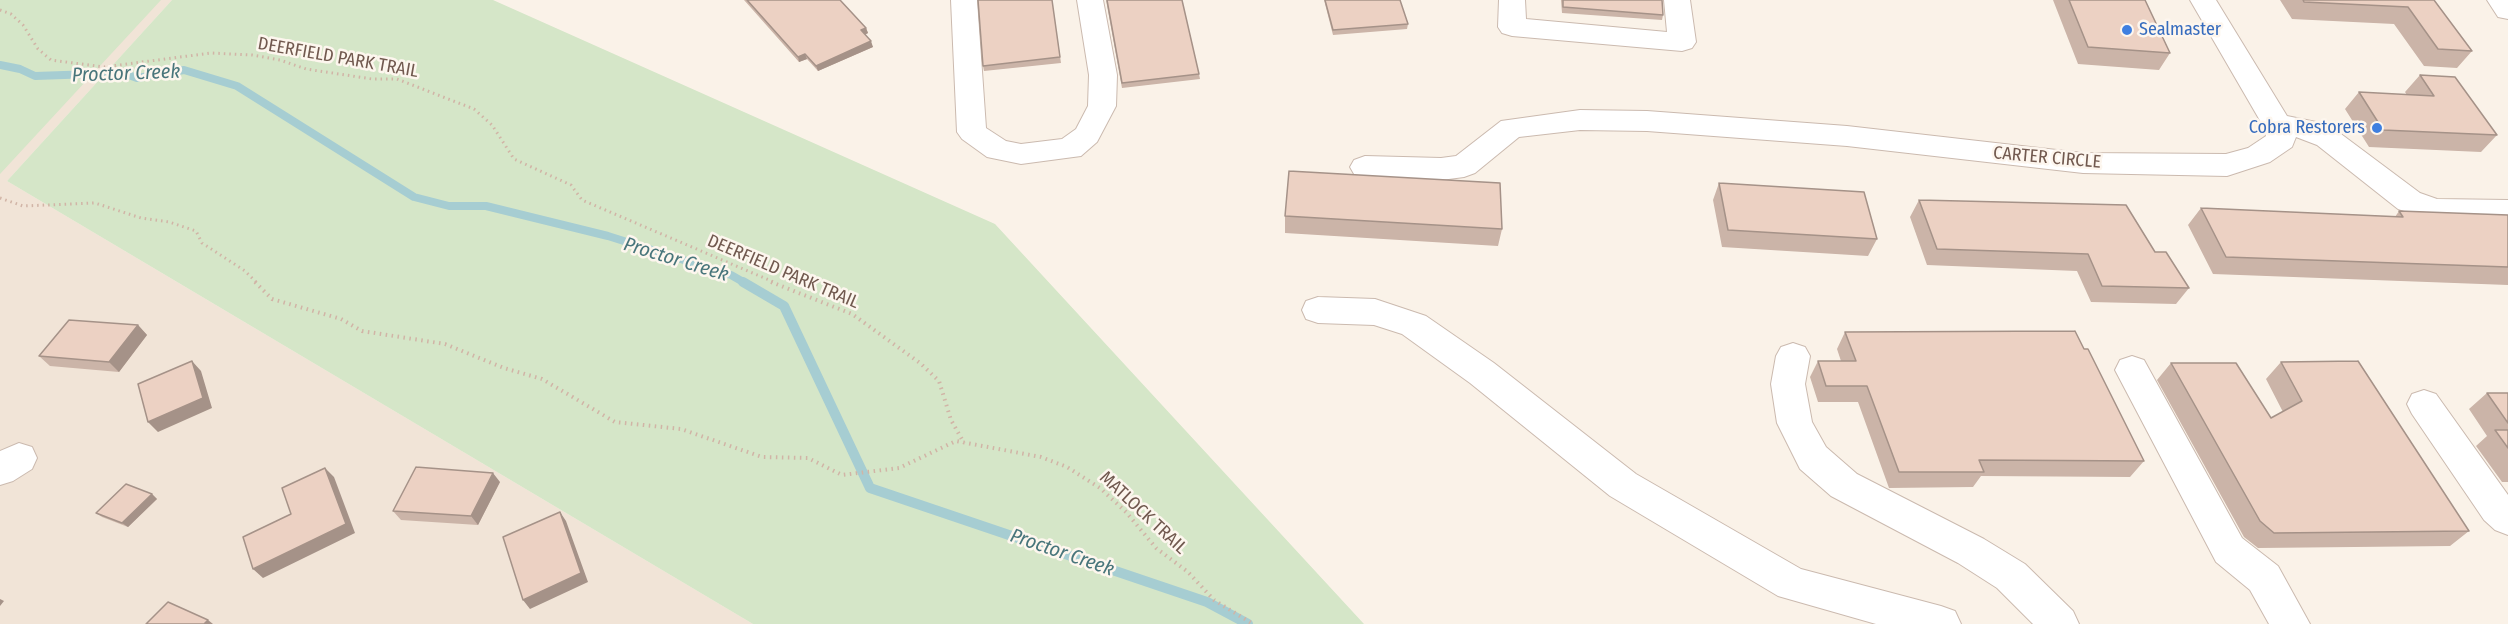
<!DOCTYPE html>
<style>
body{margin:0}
canvas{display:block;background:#faf2e8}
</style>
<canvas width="2508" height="624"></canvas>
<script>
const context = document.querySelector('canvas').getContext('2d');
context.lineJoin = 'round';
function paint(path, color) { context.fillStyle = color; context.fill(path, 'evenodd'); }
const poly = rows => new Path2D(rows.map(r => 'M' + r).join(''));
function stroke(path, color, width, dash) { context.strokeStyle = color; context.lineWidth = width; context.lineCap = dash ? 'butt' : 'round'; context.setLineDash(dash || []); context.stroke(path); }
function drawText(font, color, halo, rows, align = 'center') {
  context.font = font + ' "Fira Sans Condensed",sans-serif'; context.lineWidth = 5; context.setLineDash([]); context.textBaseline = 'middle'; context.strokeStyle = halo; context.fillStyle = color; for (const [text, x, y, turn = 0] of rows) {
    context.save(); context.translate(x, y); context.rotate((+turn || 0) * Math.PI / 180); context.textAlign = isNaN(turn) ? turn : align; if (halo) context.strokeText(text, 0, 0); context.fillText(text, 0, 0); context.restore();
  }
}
paint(poly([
 [0,0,172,0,7,181,753,624,0,624]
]), '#f1e4d7');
paint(poly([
 [0,0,161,0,0,174],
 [172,0,493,0,995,224,1364,624,753,624,7,181]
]), '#d5e6c8');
stroke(poly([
 [0,65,20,69,35,76,123,73,137,78,184,70,237,86,414,197,449,206,486,206,608,236,731,275,745,283]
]), '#a6cdd2', 8);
stroke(poly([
 [743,282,784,306,870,488,1207,602,1248,624]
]), '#a6cdd2', 10);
const minor = poly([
 [951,0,977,0,986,128,1006,141,1021,144,1062,139,1076,129,1088,106,1089,75,1077,0,1103,0,1117,75,1116,106,1097,142,1081,156,1021,164,987,157,962,139,957,132,951,0],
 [1499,0,1525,0,1526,19,1667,32,1664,0,1690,0,1696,42,1692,48,1682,51,1512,36,1502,33,1498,27,1499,0],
 [2190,0,2216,0,2287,116,2316,122,2337,131,2420,193,2437,199,2508,200,2508,222,2435,221,2398,209,2317,145,2296,137,2292,147,2270,162,2227,176,2083,173,1847,146,1647,131,1580,130,1519,137,1475,173,1464,177,1441,180,1365,178,1354,174,1350,167,1354,160,1365,156,1441,158,1456,156,1501,121,1580,110,1647,111,1847,126,2083,153,2226,154,2248,148,2266,136,2262,124,2190,0],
 [2487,0,2508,0,2508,19,2498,17,2487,0],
 [1318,297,1375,299,1426,316,1494,363,1636,474,1801,569,1941,606,1955,611,1961,624,1876,624,1778,596,1610,496,1470,383,1402,334,1374,325,1318,323,1306,319,1302,310,1306,301,1318,297],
 [1793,343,1805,347,1810,356,1805,384,1812,422,1826,447,1857,474,1984,539,2025,564,2073,611,2079,624,2033,624,1997,588,1958,563,1831,496,1800,469,1777,423,1771,384,1776,356,1781,347,1793,343],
 [2132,356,2144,360,2242,538,2278,566,2310,624,2269,624,2250,590,2216,562,2115,370,2120,360,2132,356],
 [2424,390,2436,394,2508,495,2508,535,2495,530,2484,520,2412,414,2407,404,2412,394,2424,390],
 [19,443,32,447,37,458,32,469,13,481,0,485,0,451,19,443]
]);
stroke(minor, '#cbbaaf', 2);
stroke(poly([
 [0,10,11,14,23,25,38,49,51,60,104,67,211,53,252,55,280,60,306,69,372,79,397,79,474,109,492,125,514,159,571,185,582,200,776,283],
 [0,198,23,206,95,203,141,218,169,222,196,231,202,243,245,271,257,283]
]), '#d1b4a6', 3, [1.5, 4]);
stroke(poly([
 [255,282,272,299,341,319,362,331,445,344,504,368,542,379,615,422,681,429,762,457,808,458,842,475,899,468,956,441,1041,457,1067,467,1100,488,1126,512,1156,548,1188,572,1214,600,1253,624],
 [771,282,852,314,920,363,939,381,951,420,964,443]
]), '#d1b4a6', 4, [1.5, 4.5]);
paint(minor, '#fff');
paint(poly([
 [744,0,840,0,866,28,868,33,865,35,873,47,818,71,807,59,799,62],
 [1052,0,1061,63,984,71,983,66],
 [1106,0,1199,74,1200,79,1122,88],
 [1324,0,1400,0,1408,24,1407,29,1333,35],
 [1561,0,1662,0,1663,15,1662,20,1562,13],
 [2053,0,2145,0,2170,53,2159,70,2078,64],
 [2280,0,2434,0,2472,51,2457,68,2424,66,2394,24,2292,19],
 [2420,75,2497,135,2481,152,2369,147,2345,109,2359,92,2407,95,2405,92],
 [1719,183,1877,239,1868,256,1722,247,1713,200],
 [1919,200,2155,252,2189,288,2176,304,2091,302,2077,271,1927,265,1910,217],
 [2201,208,2395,217,2399,211,2508,215,2508,285,2213,274,2188,225],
 [1285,216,1502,229,1498,246,1285,233],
 [138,325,147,335,119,372,50,366,39,356],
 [1845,332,2084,349,2144,461,2130,477,1981,476,1973,487,1889,488,1858,402,1818,402,1810,377,1818,361,1841,361,1837,349],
 [2281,362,2469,531,2450,546,2258,548,2244,537,2157,380,2171,363,2271,418,2283,412,2266,379],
 [2487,393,2508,393,2508,482,2502,482,2476,446,2487,436,2469,409],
 [500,482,478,525,401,520,393,511],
 [152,494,157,499,128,527,102,517,96,513]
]), '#cbb4a8');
paint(poly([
 [866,28,868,33,862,36,861,30],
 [871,41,873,47,818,71,816,66],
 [805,54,807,59,799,62,798,57],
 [138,325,147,335,119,372,109,362],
 [192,361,201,371,212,408,158,432,148,422],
 [325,468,334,477,355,533,263,578,253,569],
 [493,473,500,482,478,525,471,516],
 [152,494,157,499,128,527,122,523],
 [560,512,566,521,588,582,530,609,523,600],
 [0,599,4,601,0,606],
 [208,620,213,624,204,624]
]), '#a59288');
const building = poly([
 [747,0,840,0,866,28,861,30,871,41,816,66,805,54,798,57,747,0],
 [978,0,1052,0,1060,57,983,66,978,0],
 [1107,0,1182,0,1199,74,1122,83,1107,0],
 [1325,0,1400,0,1408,24,1333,30,1325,0],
 [1563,0,1662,0,1663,15,1563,7,1563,0],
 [2069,0,2145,0,2170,53,2088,47,2069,0],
 [2303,0,2434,0,2472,51,2438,49,2408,7,2304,2,2303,0],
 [2420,75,2455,77,2497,135,2383,130,2359,92,2434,96,2420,75],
 [1289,171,1500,183,1502,229,1285,216,1289,171],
 [1719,183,1864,192,1877,239,1728,230,1719,183],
 [1919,200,2126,205,2155,252,2166,252,2189,288,2102,286,2088,254,1937,249,1919,200],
 [2201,208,2403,217,2399,211,2508,215,2508,267,2226,257,2201,208],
 [69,320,138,325,109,362,39,356,69,320],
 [2075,331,2084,349,2088,349,2144,461,1979,460,1984,472,1899,472,1867,386,1826,386,1818,361,1856,361,1845,332,2075,331],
 [192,361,203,398,148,422,138,384,192,361],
 [2358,361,2469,531,2274,533,2260,521,2171,363,2236,363,2271,418,2302,401,2281,362,2358,361],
 [2487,393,2508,393,2508,423,2487,393],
 [2495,430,2508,430,2508,448,2495,430],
 [416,467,493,473,471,516,393,511,416,467],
 [325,468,346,524,253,569,243,537,291,514,282,488,325,468],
 [126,484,152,494,122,523,96,513,126,484],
 [560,512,581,573,523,600,503,537,560,512],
 [168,602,208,620,204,624,146,624,168,602]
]);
paint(building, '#ecd1c3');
stroke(building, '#a59288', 1.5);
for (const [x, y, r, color] of [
 [2127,30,6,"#3f7fe0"],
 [2377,128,6,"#3f7fe0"]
]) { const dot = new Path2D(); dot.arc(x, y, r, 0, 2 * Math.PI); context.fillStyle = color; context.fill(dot); stroke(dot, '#fdf6ee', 2); }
drawText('18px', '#366cbe', '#fdf6ee', [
 ["Sealmaster",2139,30],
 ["Cobra Restorers",2365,128,"right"]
], 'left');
drawText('18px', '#71594f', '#fdf6ee', [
 ["DEERFIELD PARK TRAIL",338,58,10],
 ["CARTER CIRCLE",2047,158,5],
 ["DEERFIELD PARK TRAIL",783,272,23],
 ["MATLOCK TRAIL",1143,513,43]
]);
drawText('italic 20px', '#48757b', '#fdf6ee', [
 ["Proctor Creek",126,74,-2],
 ["Proctor Creek",676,260,17],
 ["Proctor Creek",1062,553,19]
]);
</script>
